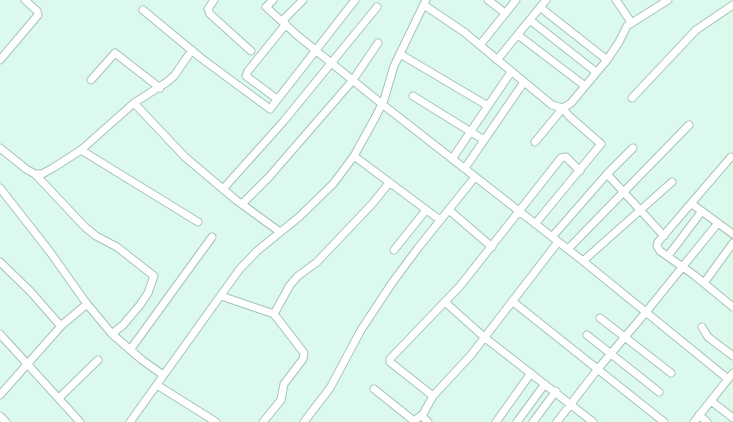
<!DOCTYPE html>
<style>
body{margin:0}
canvas{display:block;background:#dbf9ed}
</style>
<canvas width="733" height="422"></canvas>
<script>
const context = document.querySelector('canvas').getContext('2d');
context.lineJoin = 'round';
const poly = rows => new Path2D(rows.map(r => 'M' + r).join(''));
function stroke(path, color, width, dash) { context.strokeStyle = color; context.lineWidth = width; context.lineCap = dash ? 'butt' : 'round'; context.setLineDash(dash || []); context.stroke(path); }
const minor = poly([
 [214,0,208,9,210,14,251,51],
 [273,0,266,7,298,36,382,104,583,261,728,379],
 [488,0,505,13],
 [616,0,631,22],
 [424,5,464,32,552,105,563,108,571,103,607,60,619,42,627,26,668,0],
 [541,8,607,60],
 [143,10,201,58,270,109,355,0],
 [530,20,596,72],
 [282,21,303,0],
 [518,35,585,86],
 [480,45,516,0],
 [400,54,488,106],
 [0,60,38,15,37,11,25,0],
 [497,60,546,0],
 [91,80,115,53,160,88],
 [413,96,484,140],
 [632,98,696,30,733,5],
 [277,99,246,76,248,71,286,24],
 [134,103,185,157,236,200,280,232],
 [535,142,563,108,569,116,601,144,535,224],
 [0,148,26,169,35,174,42,174,53,168,81,150,134,103,167,82,174,76,192,50],
 [81,150,198,222],
 [354,156,440,220],
 [731,157,658,242,657,246,660,251,694,275,733,307],
 [452,159,511,72],
 [465,168,524,82],
 [35,174,85,227,96,236,117,247,154,276,148,293,140,305,123,325,112,334],
 [607,174,633,148],
 [0,188,50,252,87,304,112,334,142,360,163,375],
 [223,189,283,122,377,7],
 [242,204,269,177,353,80,378,43],
 [692,204,733,234],
 [449,210,492,247],
 [552,237,607,174,664,236],
 [568,249,689,125],
 [394,250,426,210],
 [668,256,702,211],
 [583,261,672,182],
 [0,262,30,291,58,323,62,325,87,304],
 [704,283,733,243],
 [221,296,274,314,304,353,303,359,284,384,281,400,263,422],
 [512,301,664,422],
 [445,302,484,337,593,422],
 [274,314,290,285,298,276,317,262,373,203,389,183],
 [600,318,671,373],
 [702,327,708,337,733,356],
 [0,334,80,422],
 [587,335,659,392],
 [130,350,212,237],
 [157,385,216,422],
 [374,389,414,421,423,414],
 [0,395,62,325],
 [433,396,390,362,390,359,460,286,561,158,566,157,580,171],
 [59,398,98,360],
 [711,401,733,418],
 [699,415,707,422],
 [0,416,6,422],
 [130,422,239,270,257,251,299,217,333,184,354,156,375,118,384,100,394,66,426,0],
 [304,422,330,388,361,330,392,283,418,248,475,177],
 [428,422,423,417,423,414,433,396,471,355,558,242],
 [496,422,531,373],
 [517,422,545,384],
 [533,422,556,391],
 [557,422,597,370,646,312,718,223],
 [694,422,733,373]
]);
stroke(minor, '#a5c2b7', 9);
stroke(minor, '#fff', 7);
</script>
